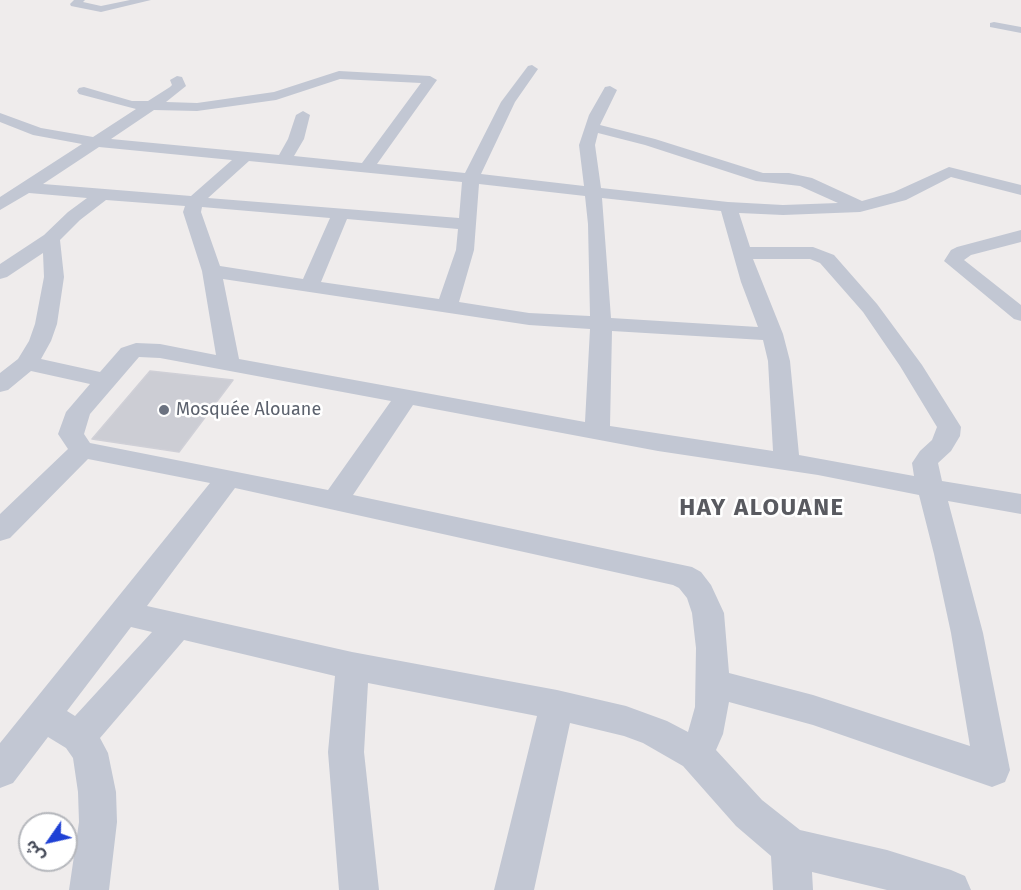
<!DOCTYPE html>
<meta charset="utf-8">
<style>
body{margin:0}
#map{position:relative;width:1021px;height:890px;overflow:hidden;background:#efecec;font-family:"Fira Sans","Noto Sans Arabic",sans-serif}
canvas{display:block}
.north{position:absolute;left:18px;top:812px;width:60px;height:60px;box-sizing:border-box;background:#fff;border:2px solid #b5b7bc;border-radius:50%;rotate:236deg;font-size:16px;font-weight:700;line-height:24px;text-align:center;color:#454a58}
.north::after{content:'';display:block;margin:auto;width:21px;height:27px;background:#1f41d5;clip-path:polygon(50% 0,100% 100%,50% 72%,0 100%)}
</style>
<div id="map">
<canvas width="1021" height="890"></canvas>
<div class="north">ش</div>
</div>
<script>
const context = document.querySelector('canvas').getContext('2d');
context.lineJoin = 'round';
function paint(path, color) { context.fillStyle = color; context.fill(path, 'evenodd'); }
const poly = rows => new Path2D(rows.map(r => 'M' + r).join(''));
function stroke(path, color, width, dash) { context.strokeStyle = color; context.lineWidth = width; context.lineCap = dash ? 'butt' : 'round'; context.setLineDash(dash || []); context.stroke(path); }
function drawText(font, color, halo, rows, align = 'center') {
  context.font = font + ' "Fira Sans",sans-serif'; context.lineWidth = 5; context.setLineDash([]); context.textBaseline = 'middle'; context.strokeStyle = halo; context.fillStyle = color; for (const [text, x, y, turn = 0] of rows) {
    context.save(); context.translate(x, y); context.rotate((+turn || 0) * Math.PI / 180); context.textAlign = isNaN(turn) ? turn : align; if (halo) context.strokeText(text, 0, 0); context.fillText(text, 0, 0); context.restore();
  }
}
const building = poly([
 [150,371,233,380,179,452,92,439,150,371]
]);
paint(building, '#cccdd4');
stroke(building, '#d0d0d7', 1.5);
paint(poly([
 [74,0,85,0,83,2,101,6,130,0,151,0,101,12,71,6,70,4,74,0],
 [994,22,1021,27,1021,33,990,27,990,23,994,22],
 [532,65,538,69,515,102,481,174,584,186,579,145,589,115,605,87,610,86,617,90,600,125,655,139,763,173,789,173,812,178,862,201,894,192,949,167,1021,185,1021,195,951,177,906,200,860,212,783,215,739,213,750,247,813,247,834,255,877,304,922,365,961,427,960,436,951,451,938,463,942,481,1021,494,1021,514,948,501,983,633,1010,770,1005,782,992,787,813,725,729,702,723,734,716,750,762,800,800,830,887,850,951,870,965,876,971,890,887,890,812,872,813,890,773,890,771,856,736,826,683,766,643,743,624,736,570,723,534,890,494,890,537,716,368,683,364,752,379,890,339,890,328,752,335,676,184,640,100,738,108,753,116,792,117,822,109,890,69,890,79,822,78,792,73,758,66,748,48,737,13,783,0,788,0,743,210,483,88,459,10,538,0,541,0,514,68,449,58,434,66,412,90,384,31,371,8,390,0,392,0,373,18,359,29,341,35,324,44,277,43,253,7,277,0,279,0,264,44,235,68,212,87,198,29,193,0,210,0,197,82,144,33,135,0,122,0,113,41,128,93,137,136,109,79,94,77,91,79,88,84,87,132,101,148,101,170,87,172,85,170,80,177,76,182,77,186,86,166,102,197,103,274,92,339,71,430,76,437,80,377,164,465,173,501,102,528,66,532,65],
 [340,79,421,83,362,163,294,156,304,139,310,115,303,111,296,115,288,139,279,155,111,139,154,110,197,111,276,100,340,79],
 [598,133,645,145,756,181,800,186,838,203,783,205,728,202,601,188,595,145,598,133],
 [99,147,232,160,191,196,43,184,99,147],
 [249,161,462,182,459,218,208,198,249,161],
 [479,184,585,196,588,224,590,316,529,313,459,302,474,250,479,184],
 [602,198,721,211,741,282,758,327,611,318,602,198],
 [106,200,185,206,183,212,202,271,216,355,160,344,136,343,121,348,100,372,41,359,51,341,57,324,64,277,60,240,80,220,106,200],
 [202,207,330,218,303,279,220,266,201,212,202,207],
 [347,219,458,229,456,250,439,299,321,282,347,219],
 [753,259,810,259,820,263,863,312,900,366,937,427,932,440,920,451,912,463,914,476,799,455,790,361,783,334,753,259],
 [223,279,529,325,590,329,585,422,239,359,223,279],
 [612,331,763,340,768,361,773,451,610,426,612,331],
 [139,357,160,358,391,401,328,490,90,443,84,434,90,414,139,357],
 [413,405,658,451,818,475,919,495,934,554,951,633,970,746,813,695,729,673,724,613,711,585,701,572,692,567,353,495,413,405],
 [235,488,673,585,679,588,687,598,692,613,696,648,695,707,688,732,667,721,626,706,557,690,352,652,147,606,235,488],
 [131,627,152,632,75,716,67,711,131,627],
 [1021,230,1021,242,971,255,964,260,1021,305,1021,321,1014,319,944,261,951,250,957,247,1021,230]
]), '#c2c7d3');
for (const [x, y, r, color] of [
 [164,410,6,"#6b7280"]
]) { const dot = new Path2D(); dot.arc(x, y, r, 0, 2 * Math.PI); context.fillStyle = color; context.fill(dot); stroke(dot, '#fff', 2); }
drawText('18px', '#5b616d', '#fff', [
 ["Mosquée Alouane",176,410]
], 'left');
context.letterSpacing = '1.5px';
drawText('bold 24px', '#595a60', '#fff', [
 ["HAY ALOUANE",762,508]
]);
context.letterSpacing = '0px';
</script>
